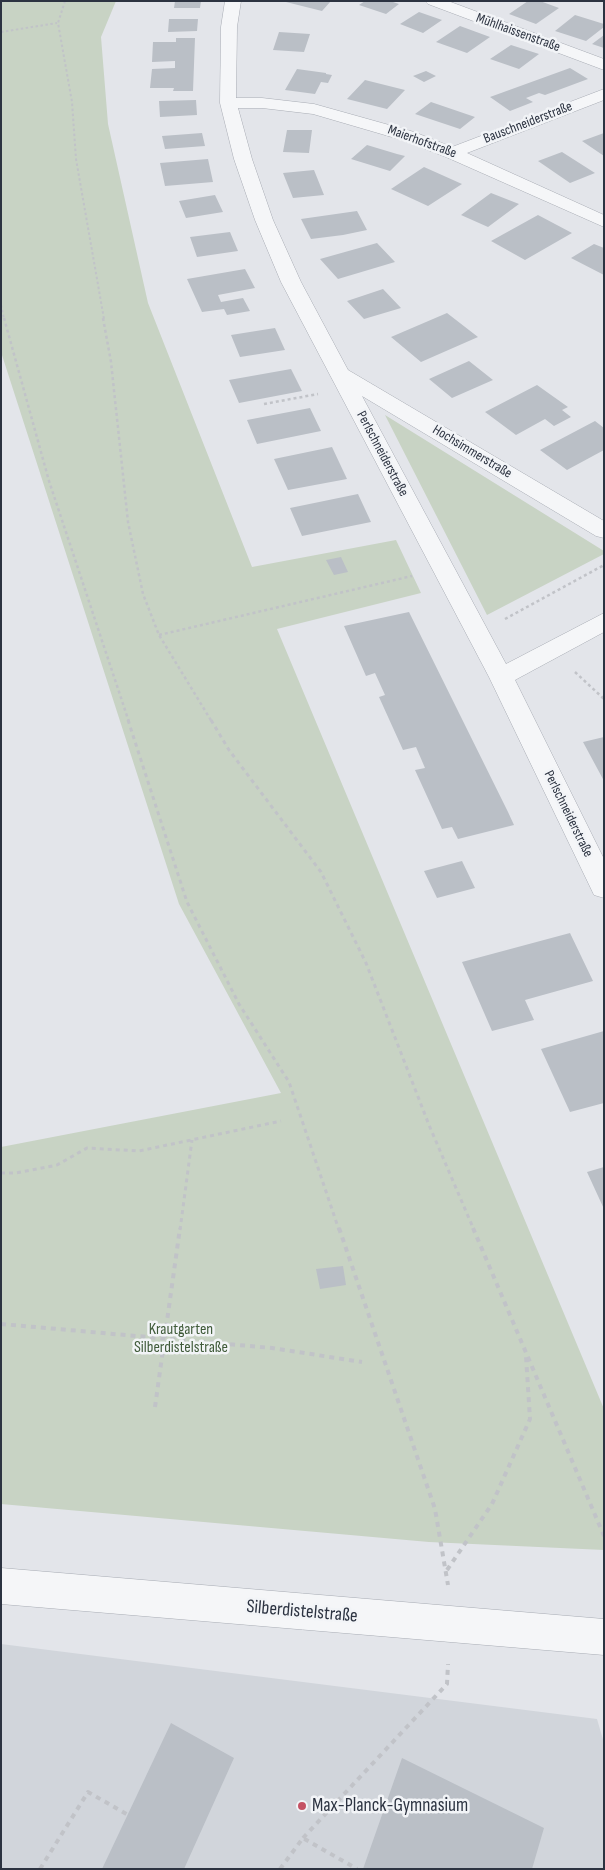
<!DOCTYPE html>
<meta charset="utf-8">
<style>
body{margin:0}
#map{position:relative;width:605px;height:1870px;overflow:hidden;background:#e3e5ea;font-family:"Sofia Sans Condensed",sans-serif}
canvas{display:block}
.frame{position:absolute;inset:0;border:2px solid #2c3341;pointer-events:none}
</style>
<div id="map">
<canvas width="605" height="1870"></canvas>
<div class="frame"></div>
</div>
<script>
const context = document.querySelector('canvas').getContext('2d');
context.lineJoin = 'round';
function paint(path, color) { context.fillStyle = color; context.fill(path, 'evenodd'); }
const poly = rows => new Path2D(rows.map(r => 'M' + r).join(''));
function stroke(path, color, width, dash) { context.strokeStyle = color; context.lineWidth = width; context.lineCap = dash ? 'butt' : 'round'; context.setLineDash(dash || []); context.stroke(path); }
function drawText(font, color, halo, rows, align = 'center') {
  context.font = font + ' "Sofia Sans Condensed",sans-serif'; context.lineWidth = 5; context.setLineDash([]); context.textBaseline = 'middle'; context.strokeStyle = halo; context.fillStyle = color; for (const [text, x, y, turn = 0] of rows) {
    context.save(); context.translate(x, y); context.rotate((+turn || 0) * Math.PI / 180); context.textAlign = isNaN(turn) ? turn : align; if (halo) context.strokeText(text, 0, 0); context.fillText(text, 0, 0); context.restore();
  }
}
paint(poly([
 [1,1644,597,1719,604,1743,604,1869,1,1869]
]), '#d1d5db');
paint(poly([
 [1,1,116,1,101,37,108,124,148,303,252,567,396,540,421,593,277,629,604,1409,604,1550,429,1542,1,1504,1,1147,281,1093,179,904,1,352],
 [385,415,604,551,604,554,487,615]
]), '#c8d3c4');
paint(poly([
 [175,1,201,1,200,8,174,8],
 [282,1,331,1,322,11],
 [365,1,390,1,399,4,386,14,359,5],
 [528,1,540,1,559,8,536,24,509,14],
 [419,12,442,20,423,33,400,24],
 [575,15,604,24,604,27,586,41,555,31],
 [169,19,198,19,197,31,168,32],
 [460,26,490,37,467,53,436,42],
 [279,32,310,34,304,52,273,50],
 [604,35,604,48,592,44],
 [176,38,195,38,193,91,173,91,174,88,150,88,152,69,175,68,175,61,152,62,153,42,176,42],
 [511,45,539,54,519,69,490,59],
 [570,68,588,79,545,95,539,93,526,98,533,102,510,111,490,97],
 [297,69,326,73,326,74,332,75,328,83,321,82,315,94,285,90],
 [426,71,436,76,424,82,413,76],
 [365,80,405,90,387,109,347,99],
 [196,100,197,115,160,117,159,101],
 [431,102,475,117,460,129,415,114],
 [287,130,312,130,309,153,283,152],
 [202,133,205,146,165,149,162,136],
 [604,133,604,156,582,141],
 [367,145,397,154,405,156,390,171,351,159],
 [562,152,595,173,570,183,538,161],
 [208,159,213,182,165,186,160,163],
 [424,167,462,184,428,206,391,189],
 [314,170,324,195,293,198,283,173],
 [491,193,519,204,488,227,461,215],
 [215,195,223,212,186,218,179,201],
 [357,211,367,230,343,235,311,239,301,219],
 [538,215,572,233,525,260,491,241],
 [230,232,238,251,197,257,190,237],
 [377,243,395,262,338,279,320,259],
 [594,244,604,248,604,275,571,258],
 [245,269,255,288,218,295,221,302,243,298,250,311,227,315,224,309,202,312,187,279],
 [383,289,401,308,364,319,347,301],
 [447,313,478,337,421,362,391,337],
 [275,328,285,350,240,357,231,335],
 [469,361,493,380,452,398,429,379],
 [291,369,302,391,239,403,229,380],
 [537,385,568,407,562,410,571,417,554,426,545,419,516,435,485,412],
 [310,408,321,431,257,444,247,420],
 [595,421,604,428,604,450,567,470,540,450],
 [332,447,347,479,288,490,274,459],
 [358,494,371,522,302,536,290,508],
 [341,557,348,572,334,575,326,560],
 [409,612,508,812,514,825,458,839,452,827,442,829,415,770,425,768,416,747,403,750,379,697,385,695,375,673,366,676,344,626],
 [604,737,604,781,583,742],
 [462,861,475,888,437,898,424,871],
 [570,933,593,981,525,1000,534,1020,492,1031,462,962],
 [604,1031,604,1103,570,1112,541,1049],
 [604,1167,604,1209,587,1172],
 [343,1266,346,1285,320,1289,316,1269],
 [171,1723,234,1758,184,1869,102,1869],
 [402,1758,544,1828,532,1869,363,1869]
]), '#babfc6');
const minor = poly([
 [225,1,241,1,237,27,236,98,262,98,314,104,414,132,452,147,604,89,604,100,467,153,604,215,604,227,446,157,402,140,313,114,262,108,238,108,252,159,273,220,301,282,348,370,604,521,604,538,596,536,362,396,506,664,604,613,604,632,515,680,604,859,604,898,594,895,489,677,281,282,255,220,234,159,220,103,221,27,225,1],
 [425,1,448,1,604,59,604,70,428,4,425,1],
 [1,1568,604,1619,604,1655,1,1604,1,1568]
]);
stroke(minor, '#a8acb4', 1);
stroke(poly([
 [65,1,58,23,72,102,76,159,104,319],
 [1,32,57,23],
 [1,305,4,319]
]), '#c1c3c8', 2, [2.5, 2.5]);
stroke(poly([
 [4,318,49,481,129,722],
 [103,318,111,362,128,522,143,594,159,635,212,722],
 [264,404,318,394],
 [505,619,604,565],
 [159,635,412,576],
 [575,672,604,699]
]), '#c1c3c8', 2.5, [3, 3]);
stroke(poly([
 [128,720,187,902,239,1004,289,1082,339,1230],
 [211,720,229,750,321,872,366,963,429,1125,474,1230],
 [1,1173,16,1173,57,1165,87,1148,139,1151,281,1121],
 [180,1230,192,1140]
]), '#c1c3c8', 3, [4, 4]);
stroke(poly([
 [339,1228,435,1509,448,1585],
 [473,1228,604,1536],
 [1,1324,272,1348,362,1362],
 [155,1407,180,1228],
 [447,1570,492,1504,530,1419,526,1356],
 [303,1838,447,1684,448,1664],
 [40,1869,88,1792,128,1815],
 [280,1869,303,1838,357,1869]
]), '#c1c3c8', 4, [5, 5]);
paint(minor, '#f5f6f8');
for (const [x, y, r, color] of [
 [302,1806,5,"#c45264"]
]) { const dot = new Path2D(); dot.arc(x, y, r, 0, 2 * Math.PI); context.fillStyle = color; context.fill(dot); stroke(dot, '#f2f4f7', 2); }
drawText('14px', '#2c3341', '#f2f4f7', [
 ["Mühlhaissenstraße",518,33,20],
 ["Bauschneiderstraße",528,123,-21],
 ["Maierhofstraße",422,142,20],
 ["Hochsimmerstraße",472,452,31],
 ["Perlschneiderstraße",382,454,62],
 ["Perlschneiderstraße",568,814,64]
]);
drawText('16px', '#405b3a', '#f2f4f7', [
 ["Krautgarten",181,1330],
 ["Silberdistelstraße",181,1348]
]);
drawText('19px', '#2c3341', '#f2f4f7', [
 ["Silberdistelstraße",302,1612,5]
]);
drawText('19px', '#2c3341', '#f2f4f7', [
 ["Max-Planck-Gymnasium",312,1806]
], 'left');
</script>
